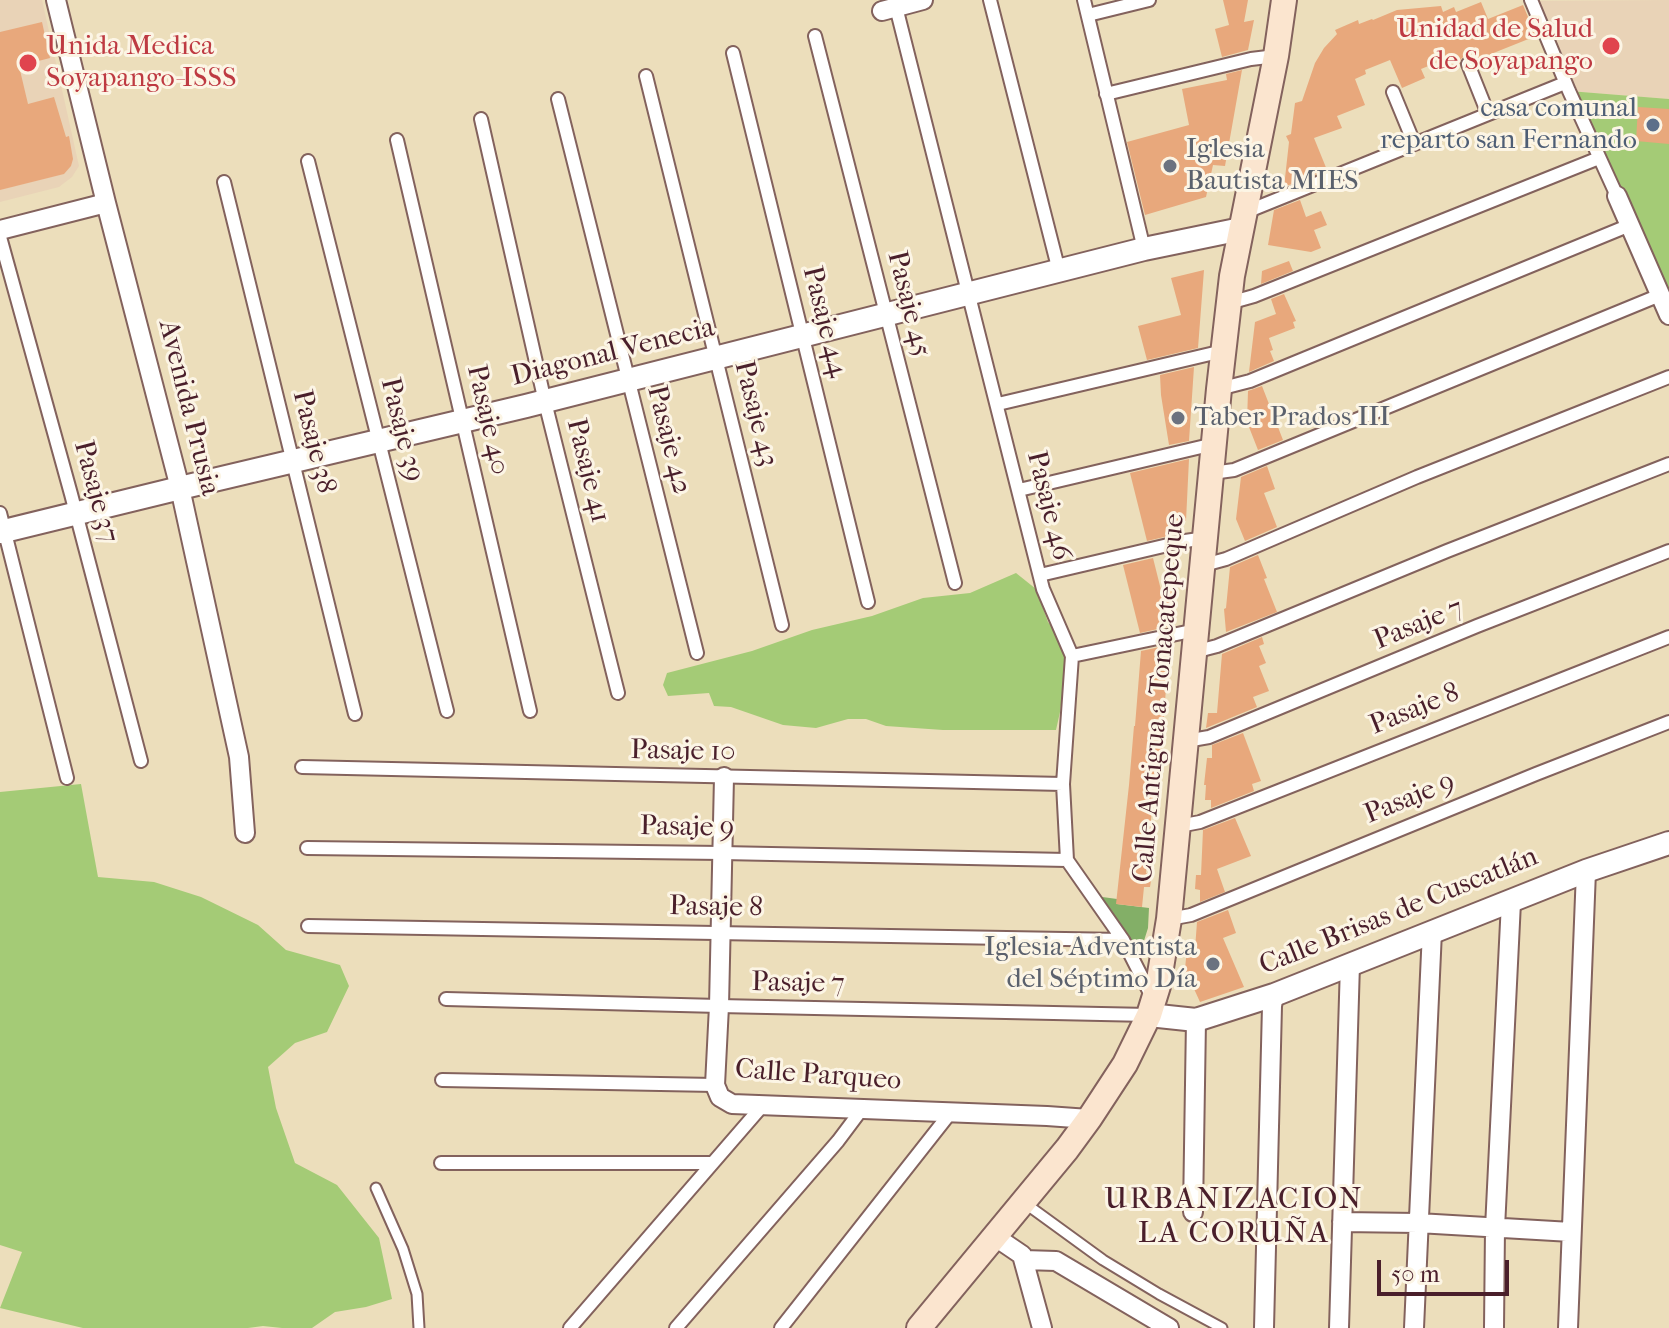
<!DOCTYPE html>
<meta charset="utf-8">
<style>
body{margin:0}
#map{position:relative;width:1669px;height:1328px;overflow:hidden;background:#ecdebb;font-family:"IM FELL French Canon",serif}
canvas{display:block}
.scale{position:absolute;left:1377px;top:1260px;width:132px;height:36px;box-sizing:border-box;border:4px solid #4a1f2b;border-top:0;padding-left:10px;font-size:24px;line-height:28px;white-space:nowrap;color:#4a1f2b;-webkit-text-stroke:6px #fcf5e5;paint-order:stroke}
</style>
<div id="map">
<canvas width="1669" height="1328"></canvas>
<div class="scale">50 m</div>
</div>
<script>
const context = document.querySelector('canvas').getContext('2d');
context.lineJoin = 'round';
function paint(path, color) { context.fillStyle = color; context.fill(path, 'evenodd'); }
const poly = rows => new Path2D(rows.map(r => 'M' + r).join(''));
function stroke(path, color, width, dash) { context.strokeStyle = color; context.lineWidth = width; context.lineCap = dash ? 'butt' : 'round'; context.setLineDash(dash || []); context.stroke(path); }
function drawText(font, color, halo, rows, align = 'center') {
  context.font = font + ' "IM FELL French Canon",serif'; context.lineWidth = 6; context.setLineDash([]); context.textBaseline = 'middle'; context.strokeStyle = halo; context.fillStyle = color; for (const [text, x, y, turn = 0] of rows) {
    context.save(); context.translate(x, y); context.rotate((+turn || 0) * Math.PI / 180); context.textAlign = isNaN(turn) ? turn : align; if (halo) context.strokeText(text, 0, 0); context.fillText(text, 0, 0); context.restore();
  }
}
paint(poly([
 [0,0,42,0,79,166,72,177,59,187,0,202],
 [1669,0,1669,99,1569,91,1538,1]
]), '#e9d3b7');
paint(poly([
 [1569,91,1669,99,1669,316],
 [1016,573,1036,589,1048,622,1063,642,1066,669,1060,712,1056,730,943,730,886,726,866,719,848,719,816,728,783,725,731,707,714,706,709,693,668,696,663,685,667,673,752,651,812,630,872,616,923,598,970,593],
 [81,784,98,877,154,882,201,897,258,925,286,950,340,965,349,986,327,1032,295,1043,268,1067,276,1108,295,1163,337,1185,379,1238,392,1299,366,1307,335,1312,312,1328,282,1328,263,1326,248,1328,83,1328,0,1308,22,1252,0,1245,0,792]
]), '#a4cb76');
paint(poly([
 [1095,896,1117,899,1117,904,1149,908,1148,928,1137,963]
]), '#83af67');
paint(poly([
 [1223,0,1248,0,1244,22,1254,20,1248,50,1222,57,1215,29,1229,25],
 [1481,2,1488,19,1523,5,1536,36,1476,60,1470,55,1464,56,1461,59,1459,67,1451,70,1446,59,1421,69,1425,78,1402,88,1390,60,1365,70,1366,74,1355,79,1365,105,1337,116,1342,128,1314,138,1327,170,1284,187,1289,142,1286,136,1291,134,1295,103,1302,101,1315,63,1324,48,1337,34,1335,30,1358,20,1359,24,1372,19,1373,20,1397,10,1441,6,1443,12,1454,7,1456,12],
 [42,22,50,58,19,66,28,104,54,97,66,137,69,136,73,159,71,166,64,174,0,190,0,32],
 [1242,70,1225,166,1213,165,1206,197,1145,215,1127,142,1189,125,1182,89,1227,80,1226,74],
 [1638,107,1669,109,1669,144,1636,141],
 [1300,200,1306,217,1321,211,1327,225,1314,230,1321,248,1311,252,1268,245,1274,210],
 [1289,261,1293,271,1261,284,1262,271],
 [1204,270,1198,348,1147,360,1138,326,1181,315,1171,278],
 [1284,294,1296,321,1293,322,1295,328,1269,338,1273,350,1270,351,1274,361,1249,372,1255,322,1276,314,1271,299],
 [1194,367,1189,441,1169,445,1161,395,1160,375],
 [1262,386,1283,440,1258,450,1247,422,1248,391],
 [1189,459,1186,521,1181,520,1181,533,1147,541,1130,473],
 [1267,466,1275,489,1264,493,1277,527,1245,541,1236,519,1241,477],
 [1258,555,1267,578,1264,579,1277,612,1226,632,1224,609,1226,608,1230,567],
 [1153,558,1161,590,1175,586,1171,626,1140,633,1123,565],
 [1262,637,1264,644,1259,646,1266,663,1259,666,1269,691,1253,697,1257,707,1206,728,1208,713,1217,713,1222,654],
 [1169,645,1160,773,1156,772,1156,787,1154,787,1146,873,1152,874,1150,887,1144,887,1142,907,1116,904,1129,785,1134,726,1135,726,1141,651],
 [1243,733,1261,781,1252,784,1254,791,1211,808,1211,800,1205,800,1206,785,1204,785,1207,758,1212,758,1212,745],
 [1235,818,1251,856,1217,869,1225,892,1200,902,1200,890,1195,889,1196,875,1201,875,1203,830],
 [1228,910,1236,933,1223,938,1244,987,1200,1002,1185,969,1187,948,1195,949,1197,922]
]), '#e8a87c');
const service = poly([
 [376,1188,403,1249,417,1294,419,1328],
 [1026,1204,1103,1260,1159,1294,1222,1328]
]);
const pedestrian = poly([
 [990,0,1059,271],
 [1084,0,1144,249],
 [1531,0,1569,91,1617,196],
 [896,7,1043,589,1072,656,1063,784,1067,860,1123,940,1152,997],
 [1088,15,1149,0],
 [815,36,955,583],
 [733,53,868,602],
 [1468,64,1488,114],
 [646,76,782,625],
 [1393,92,1414,143],
 [1106,94,1251,59,1276,56],
 [558,99,697,653],
 [481,119,545,402,618,693],
 [397,140,530,711],
 [308,161,447,711],
 [224,182,355,714],
 [1246,212,1565,83],
 [0,237,71,494,141,761],
 [1229,303,1254,296,1599,158],
 [1219,389,1250,381,1630,225],
 [998,404,1223,351],
 [1212,473,1234,470,1660,295],
 [1019,490,1214,444],
 [0,513,67,778],
 [1204,565,1226,559,1417,477,1669,377],
 [1040,575,1185,541,1206,538],
 [1194,652,1217,646,1447,551,1669,464],
 [1072,656,1196,630],
 [1186,741,1209,737,1477,626,1669,551],
 [302,767,1063,784],
 [1179,826,1200,822,1669,637],
 [307,848,722,853,1067,860],
 [1169,919,1191,915,1536,774,1669,722],
 [308,926,1123,940],
 [446,999,719,1006,1149,1015],
 [442,1080,715,1085],
 [441,1163,712,1163],
 [570,1328,763,1105],
 [676,1328,838,1141,862,1109],
 [781,1328,951,1112]
]);
const minor = poly([
 [56,0,106,203,180,488,239,757,245,833],
 [882,11,923,0],
 [1617,196,1669,315],
 [0,230,106,203],
 [724,777,719,1006,715,1085,720,1097,732,1104,1047,1116,1089,1119],
 [1193,1212,1196,1020],
 [1342,1222,1418,1223,1571,1232],
 [994,1236,1022,1255,1042,1328],
 [1024,1260,1056,1261,1169,1328],
 [1264,1328,1272,1006,1274,995],
 [1339,1328,1350,964],
 [1414,1328,1432,931],
 [1494,1328,1495,1228,1511,902],
 [1568,1328,1586,871]
]);
const tertiary = poly([
 [0,532,180,488,526,406,1144,249,1241,229],
 [1149,1015,1196,1020,1274,995,1586,871,1669,843]
]);
const secondary = poly([
 [919,1328,1067,1149,1089,1119,1125,1064,1149,1015,1158,986,1169,919,1219,389,1232,276,1276,56,1284,0]
]);
stroke(service, '#83625d', 13);
stroke(pedestrian, '#83625d', 16);
stroke(minor, '#83625d', 22);
stroke(tertiary, '#83625d', 26);
stroke(secondary, '#83625d', 28);
stroke(service, '#fff', 9);
stroke(pedestrian, '#fff', 12);
stroke(minor, '#fff', 18);
stroke(tertiary, '#fff', 22);
stroke(secondary, '#fbe5cf', 24);
for (const [x, y, r, color] of [
 [1611,46,10,"#e0444e"],
 [28,63,10,"#e0444e"],
 [1653,125,8,"#5c6f8a"],
 [1170,166,8,"#6b7280"],
 [1178,418,8,"#6b7280"],
 [1213,964,8,"#6b7280"]
]) { const dot = new Path2D(); dot.arc(x, y, r, 0, 2 * Math.PI); context.fillStyle = color; context.fill(dot); stroke(dot, '#fcf5e5', 3); }
drawText('28px', '#be3a42', '#fcf5e5', [
 ["Unidad de Salud",1593,30],
 ["de Soyapango",1593,62],
 ["Unida Medica",46,47,"left"],
 ["Soyapango-ISSS",46,79,"left"]
], 'right');
drawText('28px', '#4e5e75', '#fcf5e5', [
 ["casa comunal",1637,109],
 ["reparto san Fernando",1637,141]
], 'right');
drawText('28px', '#5b616d', '#fcf5e5', [
 ["Iglesia",1186,150],
 ["Bautista MIES",1186,182],
 ["Taber Prados III",1194,418],
 ["Iglesia Adventista",1197,948,"right"],
 ["del Séptimo Día",1197,980,"right"]
], 'left');
drawText('28px', '#4a1f2b', '#fcf5e5', [
 ["Pasaje 45",908,304,76],
 ["Pasaje 44",824,322,76],
 ["Diagonal Venecia",613,353,-14],
 ["Avenida Prusia",188,408,76],
 ["Pasaje 43",755,414,76],
 ["Pasaje 40",487,420,77],
 ["Pasaje 39",401,430,76],
 ["Pasaje 42",668,440,76],
 ["Pasaje 38",313,442,76],
 ["Pasaje 41",587,471,76],
 ["Pasaje 37",95,492,75],
 ["Pasaje 46",1048,506,76],
 ["Pasaje 7",1419,625,-22],
 ["Calle Antigua a Tonacatepeque",1160,698,-85],
 ["Pasaje 8",1415,710,-22],
 ["Pasaje 10",683,752,1],
 ["Pasaje 9",1410,799,-22],
 ["Pasaje 9",687,828,1],
 ["Pasaje 8",716,908,1],
 ["Calle Brisas de Cuscatlán",1399,912,-22],
 ["Pasaje 7",798,984,1],
 ["Calle Parqueo",818,1076,4]
]);
context.letterSpacing = '2px';
drawText('30px', '#4a1f2b', '#fcf5e5', [
 ["URBANIZACION",1234,1201],
 ["LA CORUÑA",1234,1235]
]);
context.letterSpacing = '0px';
</script>
